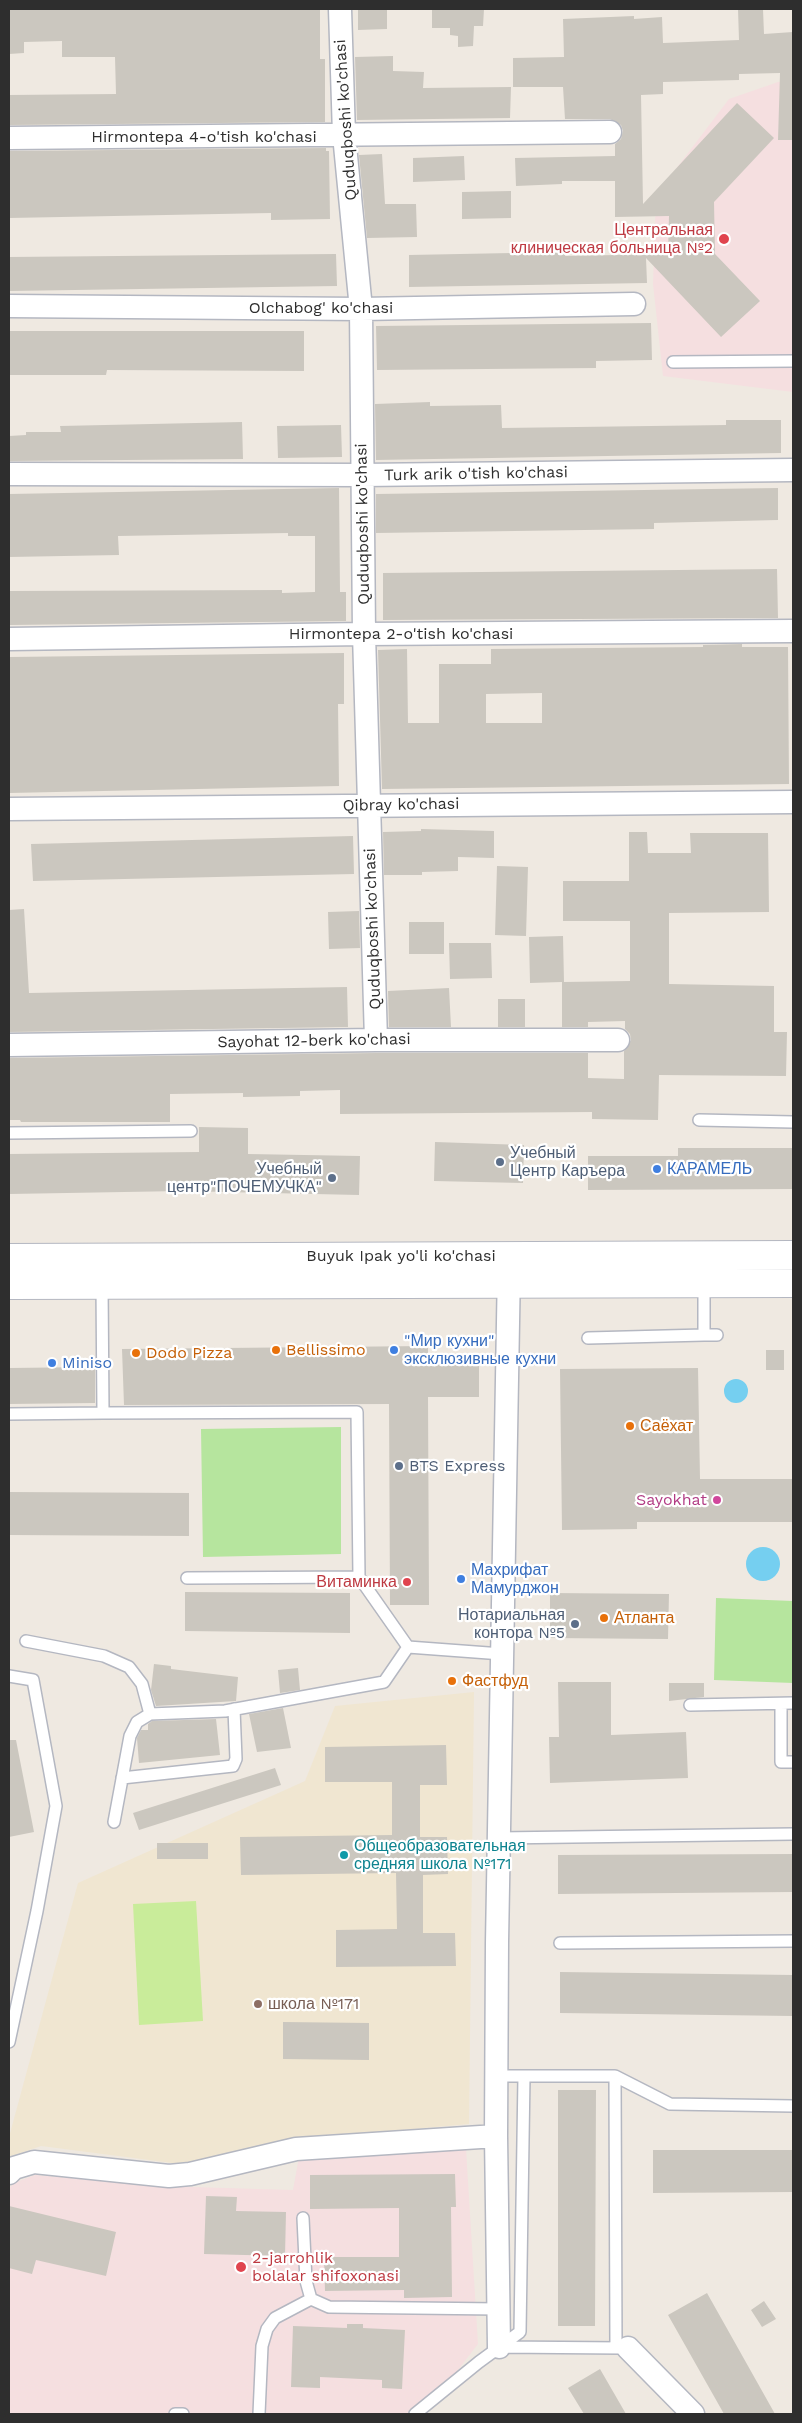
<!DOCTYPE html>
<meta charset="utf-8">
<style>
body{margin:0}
#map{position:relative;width:802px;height:2423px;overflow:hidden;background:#efe9e1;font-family:"Work Sans",sans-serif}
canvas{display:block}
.frame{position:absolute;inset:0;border:10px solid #2e2e2e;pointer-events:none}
</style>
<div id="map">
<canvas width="802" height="2423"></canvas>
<div class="frame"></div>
</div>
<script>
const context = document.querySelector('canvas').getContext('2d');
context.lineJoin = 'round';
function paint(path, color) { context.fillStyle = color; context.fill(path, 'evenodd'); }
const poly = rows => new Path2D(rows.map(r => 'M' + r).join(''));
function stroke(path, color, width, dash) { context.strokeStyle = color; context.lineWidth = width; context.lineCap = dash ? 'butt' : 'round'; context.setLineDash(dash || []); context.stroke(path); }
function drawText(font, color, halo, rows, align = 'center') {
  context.font = font + ' "Work Sans",sans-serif'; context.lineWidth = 4.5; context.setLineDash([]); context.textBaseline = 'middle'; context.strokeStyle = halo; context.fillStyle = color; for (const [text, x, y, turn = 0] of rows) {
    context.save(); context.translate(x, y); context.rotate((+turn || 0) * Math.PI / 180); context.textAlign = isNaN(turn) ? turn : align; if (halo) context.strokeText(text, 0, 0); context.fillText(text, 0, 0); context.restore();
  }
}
paint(poly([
 [474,1692,469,2124,302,2139,180,2164,41,2146,9,2157,9,2137,78,1883,305,1781,335,1706]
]), '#f0e6d1');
paint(poly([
 [793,81,793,392,663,376,653,284,656,195,729,99,778,82],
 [466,2149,478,2344,424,2414,9,2414,9,2188,14,2183,35,2175,158,2186,293,2190,299,2157]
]), '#f5dfe0');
paint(poly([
 [341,1427,341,1554,203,1557,201,1429],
 [716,1598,793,1601,793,1683,714,1680]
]), '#b6e59e');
paint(poly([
 [196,1901,203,2021,139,2025,133,1904]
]), '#c9ec9a');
paint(poly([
 '724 1391a12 12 0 1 1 24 0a12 12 0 1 1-24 0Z',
 '746 1564a17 17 0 1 1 34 0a17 17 0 1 1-34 0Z'
]), '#75cff0');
paint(poly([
 [9,9,320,9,320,59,325,59,325,122,9,125,9,95,116,94,115,57,62,57,62,41,24,42,24,53,9,54],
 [358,9,387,9,387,29,358,30],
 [432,9,484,9,483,26,474,26,473,46,458,47,458,36,450,35,450,28,432,28],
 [738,9,763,9,764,34,793,32,793,140,778,140,780,73,739,74,739,80,663,82,663,94,641,95,643,204,737,103,774,138,714,202,715,254,760,301,721,337,646,258,647,283,409,287,409,255,512,253,565,253,565,256,668,254,669,216,615,217,615,181,562,181,562,184,516,186,515,158,615,156,615,144,621,139,623,131,621,125,610,119,565,119,563,87,513,87,513,58,564,57,563,19,634,16,634,19,662,17,663,43,739,40],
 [393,56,393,71,424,72,423,88,511,87,510,118,357,120,355,57],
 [326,148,326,151,329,151,330,219,271,220,271,213,9,218,9,151],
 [382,154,385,204,416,204,417,237,367,238,359,155],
 [464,156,465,180,413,182,413,158],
 [511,191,511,218,462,219,462,192],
 [336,254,337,286,9,291,9,257],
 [651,323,652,360,596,361,596,368,377,370,376,326],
 [9,331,304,331,304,371,107,370,106,375,9,375],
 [430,402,430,406,501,405,502,428,726,425,726,420,781,420,781,453,376,460,375,404],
 [242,422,243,459,9,461,9,436,26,435,26,432,61,432,60,426],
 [341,425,342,457,278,458,277,426],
 [339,488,340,592,346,592,346,621,10,625,9,591,282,590,282,593,315,592,315,536,288,536,288,533,118,536,119,555,9,557,9,494],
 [778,488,778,520,654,523,654,529,376,533,376,494],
 [777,569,778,618,383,620,383,573],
 [742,644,742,647,788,647,789,784,382,789,378,650,407,649,408,723,439,723,439,664,491,664,491,649,703,647,703,645],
 [542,693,542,723,486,723,486,694],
 [344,653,344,704,338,704,339,786,9,793,10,657],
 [421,829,494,831,494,858,458,857,458,871,422,872,422,875,384,875,383,832,421,831],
 [629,832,647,832,648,853,691,853,690,833,768,833,769,912,669,913,669,984,774,986,774,1032,787,1032,786,1076,659,1075,658,1120,592,1119,592,1112,340,1114,340,1090,300,1091,300,1096,243,1097,243,1093,170,1094,170,1122,21,1122,20,1120,9,1120,9,1058,376,1053,588,1053,588,1078,624,1079,624,1051,631,1040,630,1034,625,1029,625,1021,588,1022,588,1027,562,1027,562,982,530,983,529,937,563,936,564,982,630,981,630,921,563,921,563,881,629,881],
 [353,836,354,874,33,881,31,844],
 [497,866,528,867,526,936,495,935],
 [24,909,29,993,347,987,348,1027,9,1032,9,910],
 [359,911,360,948,329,949,328,912],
 [409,922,444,922,444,954,409,954],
 [449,943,491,943,492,978,450,979],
 [449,988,451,1027,389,1027,388,991],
 [498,999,525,999,525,1027,498,1027],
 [199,1127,248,1128,248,1154,360,1156,359,1195,182,1191,9,1194,9,1154,199,1152],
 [435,1142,524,1145,523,1183,434,1181],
 [678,1148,793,1148,793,1189,588,1190,588,1156,678,1156],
 [428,1346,428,1359,479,1359,479,1397,428,1397,429,1605,390,1605,389,1404,124,1405,122,1349],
 [766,1350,784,1350,784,1370,766,1370],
 [95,1367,95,1403,9,1404,9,1368],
 [698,1368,700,1479,793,1479,793,1522,637,1522,637,1529,562,1530,560,1369],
 [9,1492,189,1493,189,1536,9,1535],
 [185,1592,350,1593,350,1633,185,1631],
 [550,1593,669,1594,668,1639,550,1638],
 [154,1664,171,1666,171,1669,238,1677,236,1701,156,1706,151,1690],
 [298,1668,300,1690,280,1693,278,1670],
 [558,1682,611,1682,611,1735,686,1732,688,1778,550,1783,549,1737,559,1737],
 [669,1683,704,1683,704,1697,669,1701],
 [283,1708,291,1748,257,1752,249,1714],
 [216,1719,220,1755,139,1763,137,1738,141,1730,148,1730,148,1724,152,1721],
 [9,1740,16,1740,34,1832,9,1837],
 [446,1745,447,1785,420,1785,420,1837,447,1837,448,1874,423,1875,423,1933,455,1933,456,1966,336,1967,336,1930,397,1929,396,1873,241,1875,240,1837,392,1835,392,1782,325,1782,325,1747],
 [275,1768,281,1785,139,1830,133,1813],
 [157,1843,208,1843,208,1859,157,1859],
 [793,1854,793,1892,558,1894,558,1855],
 [560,1972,793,1975,793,2016,560,2013],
 [283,2022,369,2023,369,2060,283,2059],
 [558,2090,596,2090,595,2326,558,2326],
 [653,2150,793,2150,793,2192,653,2193],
 [455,2174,456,2207,451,2207,452,2297,404,2298,404,2290,325,2291,324,2257,399,2257,399,2208,310,2209,310,2175],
 [206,2196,237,2197,236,2211,286,2212,285,2256,204,2254],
 [9,2206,116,2232,106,2276,36,2260,32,2274,9,2268],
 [707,2293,775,2414,724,2414,668,2315],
 [764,2301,776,2319,762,2327,751,2310],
 [347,2324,363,2324,363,2328,405,2330,402,2389,382,2388,382,2380,320,2377,320,2388,291,2387,293,2326,347,2328],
 [600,2369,626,2414,584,2414,568,2388]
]), '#cbc7bf');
const lane = poly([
 [673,362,793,361],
 [699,1120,793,1122],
 [9,1133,191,1131],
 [704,1283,704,1335,717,1335],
 [102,1285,103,1413,357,1412,359,1577,408,1647,502,1654],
 [588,1338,704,1335],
 [9,1414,103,1413],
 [187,1578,359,1577],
 [26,1641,104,1656,129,1667,142,1684,150,1714],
 [9,1676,33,1680,56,1806,37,1911,9,2042],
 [781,1704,781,1762,793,1762],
 [690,1705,793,1703],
 [122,1778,233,1766,236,1759,234,1709],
 [114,1822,130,1736,137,1722,150,1714,225,1711,384,1682,408,1647],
 [499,1838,793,1834],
 [560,1943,793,1941],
 [496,2076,615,2076,670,2104,793,2106],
 [615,2076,616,2348],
 [303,2218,306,2281,311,2299,329,2307,498,2309],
 [499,2347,622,2348],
 [175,2414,183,2414],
 [259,2414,262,2346,267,2329,275,2318,311,2299],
 [415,2414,479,2362,520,2332,524,2076]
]);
const street = poly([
 [340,9,344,135,361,309,364,634,376,1040],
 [9,138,610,132],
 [9,306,361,309,634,304],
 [9,474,362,475,793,470],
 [9,639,364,634,793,631],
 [9,809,793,802],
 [9,1045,376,1040,618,1040],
 [9,2173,14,2168,34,2162,169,2176,190,2174,296,2149,496,2136],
 [499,2347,496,2136,497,1942,509,1266],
 [628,2348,693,2414]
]);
const secondary = poly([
 [9,1258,793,1255],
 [9,1285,793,1283]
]);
stroke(lane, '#b4b7c1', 14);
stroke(street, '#b4b7c1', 25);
stroke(secondary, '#b4b7c1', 30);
stroke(lane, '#fff', 11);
stroke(street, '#fff', 22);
stroke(secondary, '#fff', 28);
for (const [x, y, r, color] of [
 [724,239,6,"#e0444e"],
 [500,1162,5,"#5c6f8a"],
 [657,1169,5,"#3f7fe0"],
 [332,1178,5,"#5c6f8a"],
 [276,1350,5,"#e8710a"],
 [394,1350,5,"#3f7fe0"],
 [136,1353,5,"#e8710a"],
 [52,1363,5,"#3f7fe0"],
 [630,1426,5,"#e8710a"],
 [399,1466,5,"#5c6f8a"],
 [717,1500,5,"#d1479c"],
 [461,1579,5,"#3f7fe0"],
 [407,1582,5,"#e0444e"],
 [604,1618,5,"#e8710a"],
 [575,1624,5,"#5c6f8a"],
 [452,1681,5,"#e8710a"],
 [344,1855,5,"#0f9aa8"],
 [258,2004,5,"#8d6e63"],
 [241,2267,6,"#e0444e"]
]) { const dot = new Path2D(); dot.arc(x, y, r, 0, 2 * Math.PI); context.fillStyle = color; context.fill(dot); stroke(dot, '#fff', 2); }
drawText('16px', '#2e2e2e', '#fff', [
 ["Quduqboshi ko'chasi",346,120,-94],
 ["Hirmontepa 4-o'tish ko'chasi",204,137],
 ["Olchabog' ko'chasi",321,308],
 ["Turk arik o'tish ko'chasi",476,474,-1],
 ["Quduqboshi ko'chasi",363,524,-91],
 ["Hirmontepa 2-o'tish ko'chasi",401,634],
 ["Qibray ko'chasi",401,805,-1],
 ["Quduqboshi ko'chasi",373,929,-92],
 ["Sayohat 12-berk ko'chasi",314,1041,-1],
 ["Buyuk Ipak yo'li ko'chasi",401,1256]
]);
drawText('16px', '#be3a42', '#fff', [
 ["Центральная",713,230],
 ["клиническая больница №2",713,248],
 ["Витаминка",397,1582],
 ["2-jarrohlik",252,2258,"left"],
 ["bolalar shifoxonasi",252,2276,"left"]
], 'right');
drawText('16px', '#4e5e75', '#fff', [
 ["Учебный",510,1153],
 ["Центр Каръера",510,1171],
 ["Учебный",322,1169,"right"],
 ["центр\"ПОЧЕМУЧКА\"",322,1187,"right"],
 ["BTS Express",409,1466],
 ["Нотариальная",565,1615,"right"],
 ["контора №5",565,1633,"right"]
], 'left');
drawText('16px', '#366cbe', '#fff', [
 ["КАРАМЕЛЬ",667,1169],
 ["\"Мир кухни\"",404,1341],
 ["эксклюзивные кухни",404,1359],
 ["Miniso",62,1363],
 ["Махрифат",471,1570],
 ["Мамурджон",471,1588]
], 'left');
drawText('16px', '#c56008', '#fff', [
 ["Bellissimo",286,1350],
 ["Dodo Pizza",146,1353],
 ["Саёхат",640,1426],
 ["Атланта",614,1618],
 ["Фастфуд",462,1681]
], 'left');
drawText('16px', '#b23c85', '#fff', [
 ["Sayokhat",707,1500]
], 'right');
drawText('16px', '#0d838f', '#fff', [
 ["Общеобразовательная",354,1846],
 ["средняя школа №171",354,1864]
], 'left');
drawText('16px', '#785e54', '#fff', [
 ["школа №171",268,2004]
], 'left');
</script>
